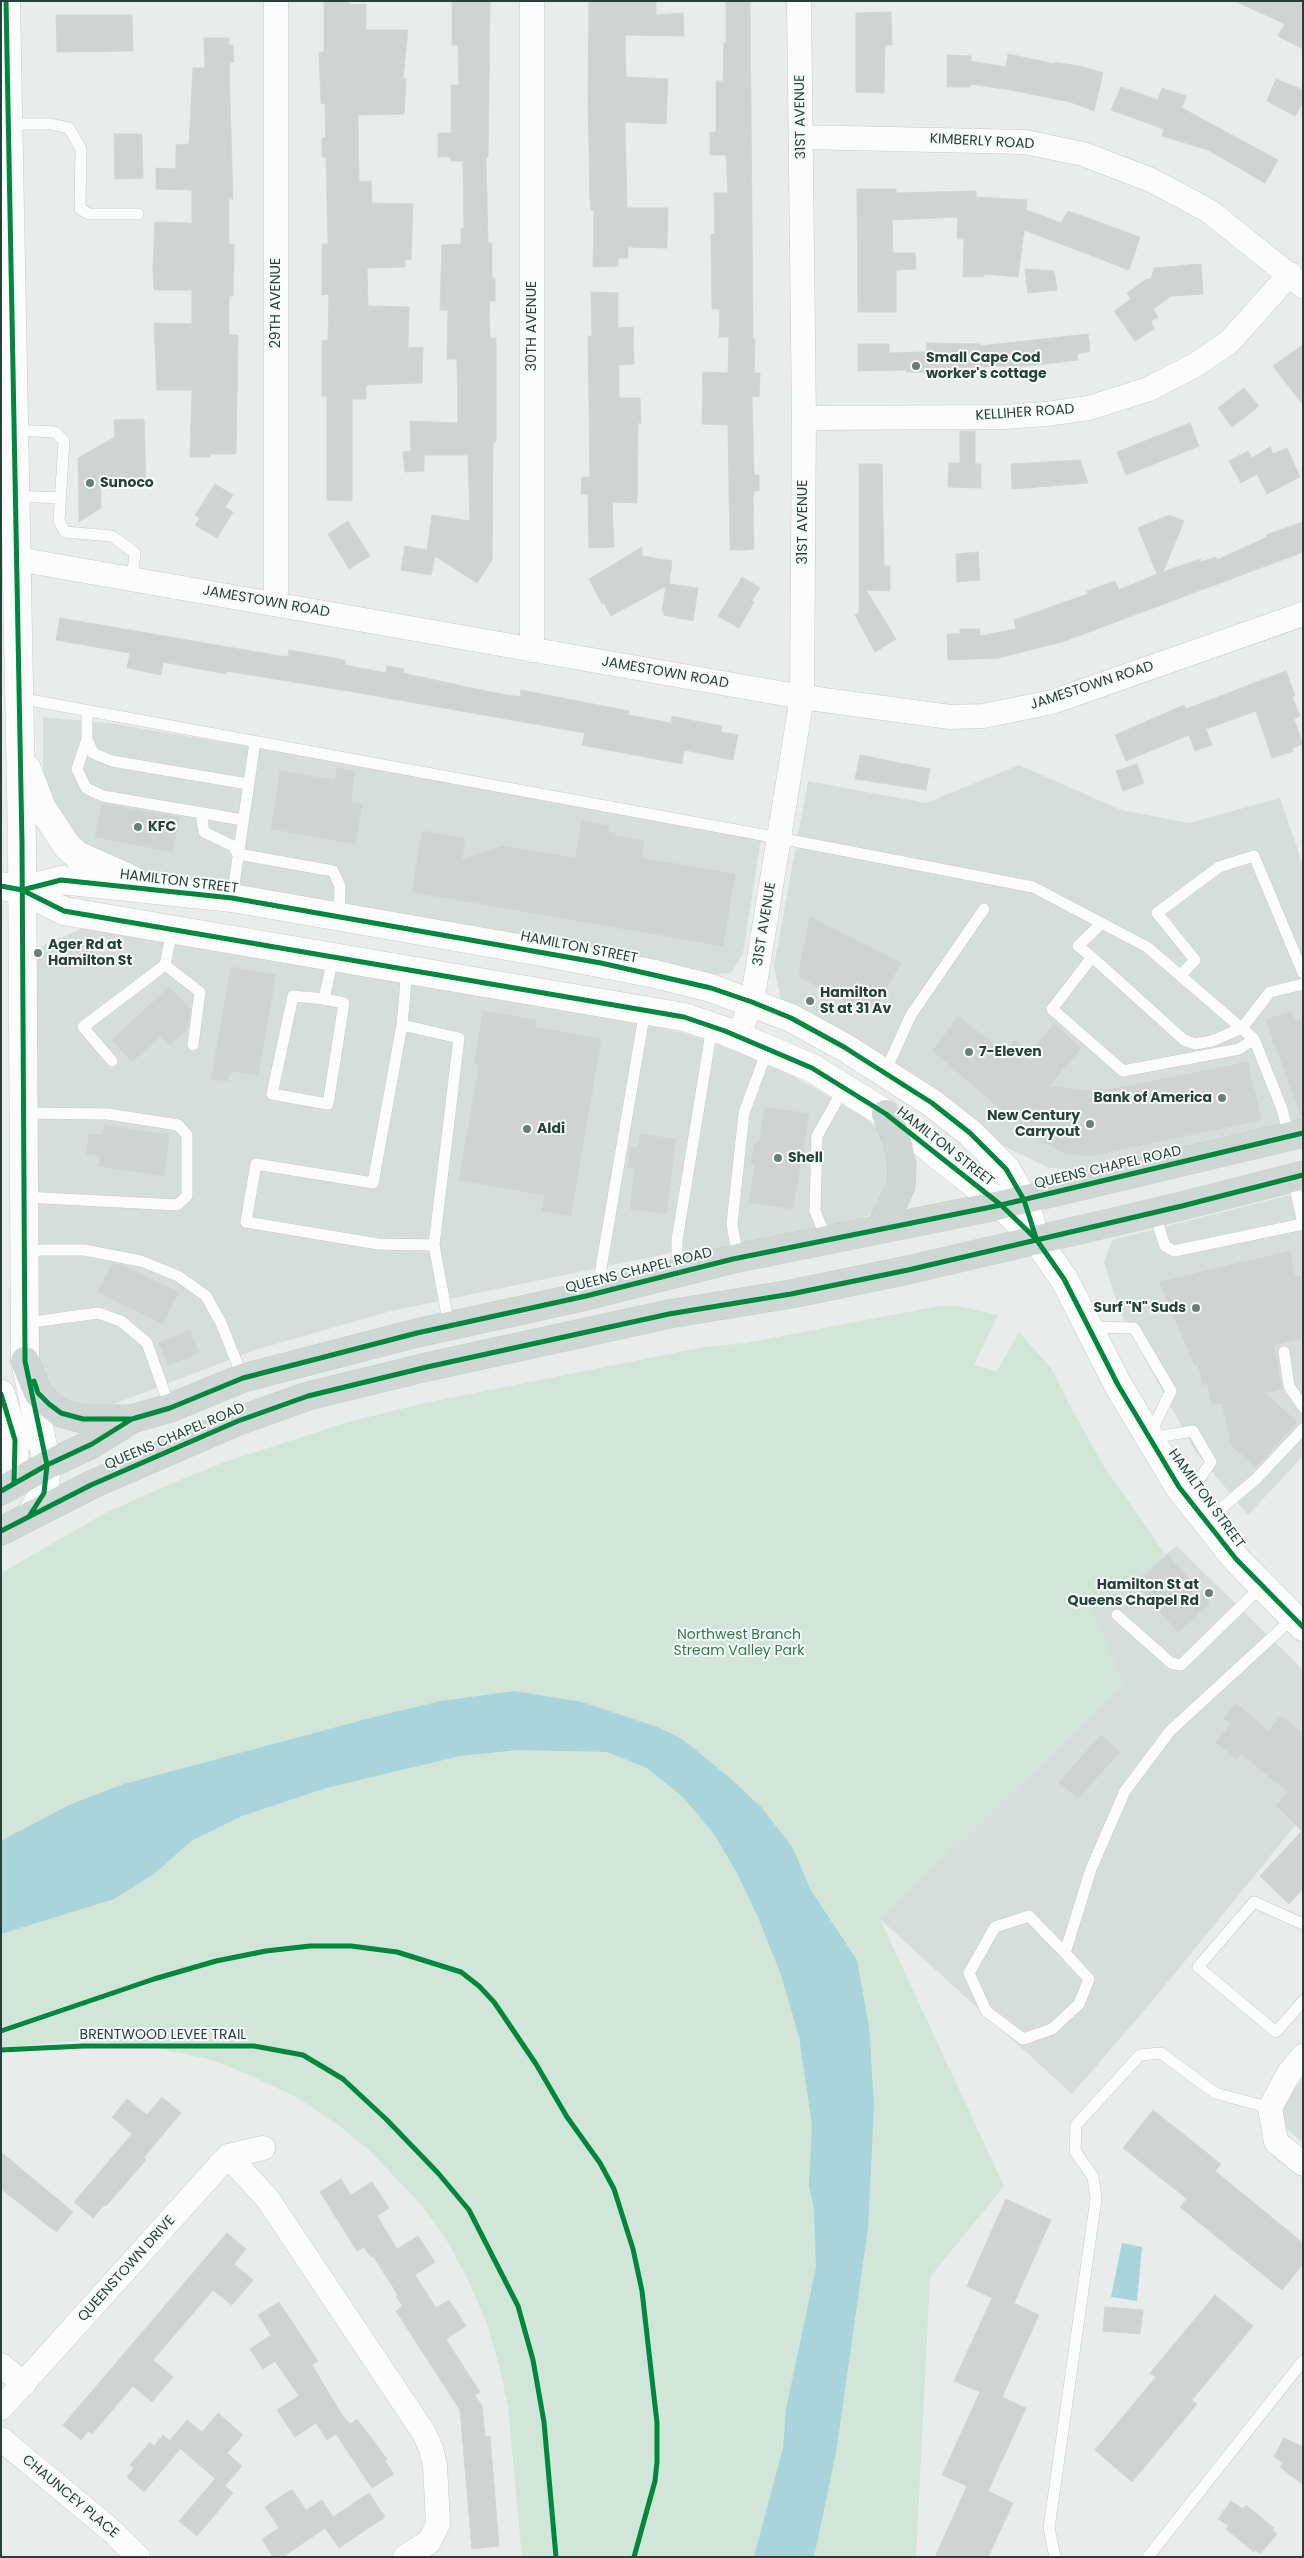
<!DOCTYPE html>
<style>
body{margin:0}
#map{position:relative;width:1304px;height:2558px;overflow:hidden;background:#e8edeb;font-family:Poppins,sans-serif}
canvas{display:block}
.frame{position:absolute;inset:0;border:2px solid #24423a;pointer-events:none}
</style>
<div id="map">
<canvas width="1304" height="2558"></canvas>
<div class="frame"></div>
</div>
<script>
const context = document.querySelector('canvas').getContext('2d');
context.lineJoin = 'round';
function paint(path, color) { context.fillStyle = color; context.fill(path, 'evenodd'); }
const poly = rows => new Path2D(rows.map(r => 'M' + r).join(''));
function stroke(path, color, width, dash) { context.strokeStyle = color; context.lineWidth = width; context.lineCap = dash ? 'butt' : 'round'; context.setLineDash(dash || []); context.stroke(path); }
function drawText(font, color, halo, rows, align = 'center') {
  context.font = font + ' Poppins,sans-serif'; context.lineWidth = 4; context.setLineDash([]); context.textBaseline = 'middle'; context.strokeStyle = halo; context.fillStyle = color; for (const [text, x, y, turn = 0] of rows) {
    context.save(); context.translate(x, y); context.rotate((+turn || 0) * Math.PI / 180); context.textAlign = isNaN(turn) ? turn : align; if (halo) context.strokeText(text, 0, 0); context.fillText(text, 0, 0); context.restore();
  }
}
paint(poly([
 [43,717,109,723,316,758,761,839,743,953,731,973,702,975,141,874,69,837,48,801,43,769],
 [1019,765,1121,810,1189,823,1280,798,1303,865,1303,1122,1090,1170,1049,1168,985,1137,782,1005,774,966,808,781,926,803],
 [83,928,638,1022,687,1034,739,1052,795,1077,867,1119,886,1138,891,1187,874,1213,843,1227,706,1252,685,1250,391,1311,255,1350,101,1409,57,1406,34,1366,32,972,42,946],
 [1303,1192,1303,1456,1248,1515,1195,1451,1120,1312,1104,1262,1112,1240],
 [1177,1546,1303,1670,1303,1816,1149,2005,1072,2094,880,1919,1124,1684,1091,1609],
 [1303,2078,1303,2143,1286,2128,1282,2109,1285,2101]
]), '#d6dedb');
paint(poly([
 [939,1306,959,1306,998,1315,974,1365,997,1371,1019,1332,1052,1369,1073,1411,1103,1465,1165,1554,1092,1609,1124,1684,880,1919,1004,2186,930,2277,916,2557,522,2557,508,2407,499,2365,487,2324,470,2284,449,2244,424,2208,371,2152,341,2127,298,2098,243,2072,208,2059,142,2045,105,2042,76,2041,1,2048,1,1573,107,1512,173,1483,222,1463,348,1422,425,1403,704,1347,746,1343]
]), '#d1e6d8');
paint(poly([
 [514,1691,582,1702,655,1726,682,1739,730,1778,762,1808,793,1848,810,1889,857,1960,869,2027,874,2106,868,2228,836,2453,814,2557,754,2557,783,2448,786,2409,816,2267,814,2209,809,2186,812,2125,799,2037,781,1975,757,1915,737,1873,714,1834,683,1797,647,1768,607,1752,518,1750,460,1756,326,1788,242,1816,191,1841,154,1874,114,1899,1,1934,1,1841,69,1805,124,1784,374,1717,441,1701],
 [1122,2243,1142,2247,1137,2301,1111,2297]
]), '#a9d4db');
const building = poly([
 [324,1,349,1,349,5,366,4,366,30,408,30,403,78,406,79,404,114,358,115,359,182,371,181,372,203,413,204,411,259,405,260,405,267,367,268,368,306,409,307,408,348,423,347,422,383,366,385,366,399,352,399,352,501,327,500,327,396,322,396,322,341,328,340,329,294,322,295,322,244,328,244,326,157,322,157,322,138,326,138,325,104,321,103,319,52,324,52,324,1],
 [452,1,490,1,488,157,486,157,488,243,492,243,492,278,495,278,495,301,489,301,490,338,496,338,496,442,493,442,492,560,477,583,435,556,431,575,401,570,405,546,427,550,432,515,470,521,468,455,424,455,424,471,405,472,403,452,411,451,410,421,458,423,457,359,447,359,448,310,440,310,442,245,461,244,461,228,464,228,463,161,451,161,451,157,438,157,438,133,451,133,451,85,459,85,458,45,452,45,452,1],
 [589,1,656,1,656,15,683,13,684,36,625,35,626,77,668,79,666,124,625,122,627,208,668,208,667,248,628,247,628,258,618,258,618,266,593,267,594,210,591,210,590,200,588,99,589,1],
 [726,1,750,1,753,339,755,339,754,373,760,373,759,397,752,396,754,475,759,475,759,491,754,491,753,498,754,549,745,550,730,550,728,425,702,424,703,372,728,373,729,337,719,337,720,309,712,309,711,234,715,234,714,193,728,193,726,155,710,155,710,132,716,132,716,81,723,81,724,43,726,43,726,1],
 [1235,1,1303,1,1303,49,1278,36,1285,24,1235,1],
 [891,12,892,45,885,45,884,93,856,92,856,13,891,12],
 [56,15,132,15,133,51,57,52,56,15],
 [204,38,229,38,229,45,233,45,234,62,230,62,229,68,233,199,229,199,229,244,234,244,234,260,233,296,229,296,229,335,238,335,236,454,210,454,210,457,190,457,192,390,157,390,154,323,192,324,192,290,154,290,153,269,155,222,192,223,192,190,156,189,156,168,176,169,176,145,189,144,193,68,205,68,204,38],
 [1008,54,1055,64,1055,62,1083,67,1103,73,1094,111,1070,102,1011,90,970,84,970,87,947,87,947,55,971,56,971,61,1006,67,1008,54],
 [1276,79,1303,90,1303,103,1295,116,1267,101,1276,79],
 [1121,87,1158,100,1162,88,1186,96,1182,108,1278,160,1265,183,1208,150,1162,136,1164,129,1111,110,1121,87],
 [114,134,142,134,143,178,115,179,114,134],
 [857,189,896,189,896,193,976,191,976,197,1027,200,1026,210,1061,223,1068,211,1140,237,1129,270,1024,230,1018,277,984,274,984,277,963,277,964,239,957,239,958,217,892,220,893,253,915,253,916,269,896,270,896,312,858,312,857,189],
 [1201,264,1203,294,1171,296,1153,309,1158,317,1151,321,1154,329,1135,341,1114,311,1131,299,1127,293,1147,279,1151,279,1154,268,1201,264],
 [1025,269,1054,271,1057,290,1028,293,1025,269],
 [591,292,618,293,618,328,633,327,634,364,619,365,619,398,640,398,641,423,638,423,637,503,612,502,614,547,589,548,588,494,581,494,582,477,590,477,588,336,592,336,591,292],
 [1088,334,1090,351,1077,354,1078,360,1028,366,926,368,927,343,980,344,980,346,1088,334],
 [858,344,889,344,889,353,925,352,926,373,906,372,906,370,858,371,858,344],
 [1303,345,1303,405,1273,366,1303,345],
 [1244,388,1259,406,1232,427,1218,408,1244,388],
 [144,419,146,480,101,481,101,508,79,522,78,458,115,437,114,420,144,419],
 [1190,423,1199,446,1126,475,1117,452,1190,423],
 [960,431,975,431,975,464,981,464,981,488,948,487,949,463,960,463,960,431],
 [1270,447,1273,454,1287,448,1300,477,1267,494,1257,474,1241,483,1229,461,1248,451,1252,458,1270,447],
 [1080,460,1088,483,1012,489,1011,464,1080,460],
 [859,464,882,464,884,566,890,566,890,591,866,590,896,639,875,652,855,615,859,612,859,464],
 [215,484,233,495,225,507,233,512,217,538,195,525,200,518,195,515,215,484],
 [1169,515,1184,521,1163,572,1200,559,1201,562,1216,557,1217,560,1267,537,1266,535,1303,522,1303,552,1065,641,998,658,948,660,947,634,960,634,960,629,980,629,980,636,1016,629,1014,620,1088,594,1087,591,1115,581,1119,590,1157,574,1138,528,1169,515],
 [348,521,370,556,349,569,328,534,348,521],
 [642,547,642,556,672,561,669,584,698,588,693,621,664,615,664,612,662,611,666,586,611,616,604,603,602,604,589,579,642,547],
 [978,552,980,580,957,582,956,554,978,552],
 [742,577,760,588,752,601,754,602,739,628,718,616,742,577],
 [60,618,274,655,288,657,289,650,345,660,345,665,386,673,387,666,404,669,403,673,485,691,520,697,521,690,629,711,628,715,671,723,672,716,690,720,722,726,721,732,738,735,733,760,684,750,682,764,582,745,585,733,354,692,226,671,226,674,163,662,161,675,127,668,130,653,56,640,60,618],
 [1286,671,1295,696,1292,697,1300,716,1294,719,1303,744,1292,748,1293,751,1272,758,1256,711,1206,729,1212,745,1195,751,1189,735,1126,761,1115,735,1184,705,1186,709,1286,671],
 [860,755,930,769,926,790,855,779,860,755],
 [1137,764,1144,783,1123,791,1116,771,1137,764],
 [337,768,354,771,351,802,362,804,355,844,271,829,280,771,335,780,337,768],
 [102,804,180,817,172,852,95,837,102,804],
 [582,821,609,826,607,832,615,833,615,836,644,841,641,858,735,874,723,946,412,892,422,831,465,838,462,860,502,846,575,858,582,821],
 [810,917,901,963,872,1015,801,978,799,971,810,917],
 [231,967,276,975,258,1075,233,1071,233,1073,229,1073,228,1081,211,1079,231,967],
 [169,987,190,1009,187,1030,170,1045,160,1035,132,1062,112,1040,169,987],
 [483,1011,536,1020,535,1027,601,1039,571,1216,542,1211,545,1195,459,1180,479,1065,474,1064,483,1011],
 [1291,1011,1295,1022,1303,1019,1303,1116,1301,1116,1266,1020,1291,1011],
 [958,1016,1005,1053,1015,1040,1030,1052,1054,1024,1081,1048,1049,1086,1097,1092,1248,1062,1261,1120,1089,1156,1066,1154,1045,1143,1031,1133,1030,1134,933,1051,958,1016],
 [765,1107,809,1114,793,1209,749,1202,755,1164,751,1164,755,1143,759,1143,765,1107],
 [104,1125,169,1135,164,1176,99,1166,100,1156,86,1154,89,1134,102,1135,104,1125],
 [640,1134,676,1139,666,1214,630,1209,635,1168,628,1167,630,1147,638,1148,640,1134],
 [1290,1251,1295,1277,1303,1276,1303,1338,1273,1345,1282,1389,1265,1393,1297,1422,1256,1467,1231,1445,1222,1403,1212,1405,1207,1383,1203,1385,1198,1365,1195,1366,1159,1282,1290,1251],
 [112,1263,122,1265,178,1292,163,1324,98,1292,112,1263],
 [190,1330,199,1353,168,1365,159,1343,190,1330],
 [1168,1555,1210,1603,1178,1632,1135,1584,1168,1555],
 [1236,1703,1269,1731,1281,1716,1303,1733,1303,1889,1289,1904,1260,1876,1302,1831,1276,1805,1288,1792,1241,1754,1236,1759,1216,1742,1231,1723,1224,1718,1236,1703],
 [1101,1735,1120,1752,1078,1798,1059,1782,1101,1735],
 [162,2097,181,2113,144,2157,146,2160,106,2206,104,2205,93,2218,74,2202,132,2134,112,2117,127,2099,147,2115,162,2097],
 [1153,2110,1221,2164,1215,2171,1303,2243,1303,2264,1282,2290,1180,2207,1187,2199,1123,2148,1153,2110],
 [1,2152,73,2212,56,2232,1,2189,1,2152],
 [341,2179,351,2195,372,2182,389,2208,377,2216,397,2249,418,2236,435,2262,415,2275,436,2308,449,2300,466,2326,446,2339,480,2392,475,2395,482,2406,485,2437,490,2436,499,2546,472,2549,460,2410,396,2311,403,2306,396,2297,398,2295,373,2256,371,2257,364,2247,357,2251,320,2192,341,2179],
 [1006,2199,1051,2220,1014,2303,1039,2315,1002,2397,1026,2408,988,2491,1013,2503,988,2557,935,2557,967,2486,942,2475,980,2392,954,2381,992,2298,967,2286,1006,2199],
 [227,2233,246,2249,234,2264,253,2280,232,2305,213,2290,153,2360,173,2377,152,2402,133,2386,92,2434,88,2431,81,2440,63,2425,227,2233],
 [1215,2295,1253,2326,1192,2400,1197,2404,1132,2482,1095,2450,1156,2377,1150,2373,1215,2295],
 [279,2302,318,2361,312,2365,342,2415,350,2424,357,2419,387,2459,385,2461,394,2474,372,2488,336,2434,327,2440,316,2423,295,2437,277,2410,299,2396,275,2361,263,2369,250,2349,271,2335,258,2315,279,2302],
 [1105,2307,1143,2310,1140,2334,1103,2331,1105,2307],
 [218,2413,243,2435,227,2453,242,2466,225,2486,233,2493,197,2536,179,2521,216,2478,223,2485,170,2440,187,2420,202,2432,218,2413],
 [163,2435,180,2449,144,2492,127,2477,134,2468,130,2465,150,2442,154,2446,163,2435],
 [1284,2438,1303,2447,1303,2485,1280,2467,1283,2463,1274,2457,1284,2438],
 [292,2489,306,2510,322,2500,333,2517,369,2493,385,2517,339,2548,325,2528,283,2557,273,2557,262,2539,279,2528,265,2507,292,2489],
 [1231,2501,1243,2509,1246,2505,1274,2528,1272,2530,1277,2534,1260,2554,1255,2550,1254,2552,1226,2529,1229,2526,1218,2519,1231,2501]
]);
paint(building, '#cfd4d2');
stroke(building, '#d1d6d4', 1);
const lane = poly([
 [8,124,51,124,69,128,81,149,80,209,89,214,138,214],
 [14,430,55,432,64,441,59,521,65,532,112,536,135,553,132,579],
 [16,496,60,498],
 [19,698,779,838,1033,887,1147,947,1254,1039,1282,1109,1289,1136],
 [87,711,87,739,93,753,112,761,248,784],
 [87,739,77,769,86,788,103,796,243,820],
 [201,813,204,832,233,846,238,854,333,871,340,886,339,917],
 [232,898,255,742],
 [1102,923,1078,946,1092,957,1052,1009,1123,1071,1239,1049,1254,1039],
 [1092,957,1184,1040,1195,1044,1212,1041,1242,1028,1270,992,1303,984],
 [165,965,200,992,193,1045],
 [407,970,402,1025,459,1038,434,1245,449,1326],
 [1180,976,1195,960,1157,913,1219,867,1254,856,1303,973],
 [324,999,344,1003,328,1104,272,1094,293,996,324,999,333,958],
 [402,1025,373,1183,256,1164,246,1222,378,1244,434,1245],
 [112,1061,83,1027,165,965,172,931],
 [885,1072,911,1015,984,909],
 [23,1113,108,1114,178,1125,187,1135,187,1196,177,1205,24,1197],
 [1293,1178,1303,1224],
 [1154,1212,1165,1246,1174,1251,1303,1224],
 [827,1240,815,1211,817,1136,844,1088],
 [24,1254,41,1250,84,1250,141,1261,178,1276,206,1296,221,1323,243,1378],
 [738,1258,732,1224,744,1113,768,1048],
 [677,1272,677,1240,712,1027],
 [597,1292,645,1010],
 [25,1323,98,1313,121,1321,147,1343,170,1408],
 [1089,1327,1134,1328,1171,1391,1150,1434],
 [1284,1352,1289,1386,1303,1407],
 [1150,1438,1193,1431,1211,1462,1187,1497],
 [1206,1521,1256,1479,1303,1429],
 [1117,1615,1171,1663,1181,1665,1262,1586],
 [1303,1924,1254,1902,1198,1967,1276,2032,1303,2001],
 [1065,1953,1029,1916,995,1927,969,1973,986,2011,1023,2039,1052,2029,1079,2004,1089,1979,1065,1953,1091,1869,1125,1791,1170,1731,1293,1618],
 [1055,2557,1049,2528,1096,2199,1093,2177,1075,2151,1076,2125,1140,2055,1161,2053,1215,2093,1270,2108],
 [1148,2557,1303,2361]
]);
const street = poly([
 [532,1,532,650],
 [801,137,1025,142,1083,154,1151,180,1209,211,1303,286],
 [804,418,1004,417,1046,414,1089,408,1149,389,1197,364,1229,342,1290,274],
 [17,559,802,697,950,717,983,716,1052,702,1303,614],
 [276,604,276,1],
 [738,1036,752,1002,802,697,804,418,799,1],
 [1303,2056,1289,2073,1270,2108,1276,2142,1303,2164],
 [228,2156,267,2198,424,2433,431,2449,435,2465,438,2524,429,2542,405,2557],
 [1,2365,24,2384],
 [1,2408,228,2156,263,2148],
 [1,2439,112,2531,138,2557]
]);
const secondary = poly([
 [6,1,22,844,25,1361,47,1465,44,1493,30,1515],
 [27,769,42,808,67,846,77,855,131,879],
 [1,886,22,890,64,911,684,1017,725,1031,812,1068,886,1114,1001,1205,1036,1239,1064,1279,1118,1385,1179,1487,1236,1559,1303,1627],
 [22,890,61,880,232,898,547,953,655,974,711,988,791,1018,844,1047,932,1103,970,1133,1006,1169,1024,1200,1031,1222],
 [1,1394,15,1440,14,1484]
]);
const primary = poly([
 [881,1228,901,1186,902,1165,897,1140,886,1114],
 [25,1361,38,1393,49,1404,61,1413,83,1419,132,1419],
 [1,1491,47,1465,92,1444,132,1419,170,1408,243,1378,417,1333,586,1296,733,1259,1001,1205,1303,1133],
 [1,1531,91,1485,238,1421,308,1396,427,1367,669,1314,791,1294,908,1270,1182,1206,1303,1175]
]);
stroke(lane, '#c5cac8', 12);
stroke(street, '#c5cac8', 25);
stroke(secondary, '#c3cbc8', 29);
stroke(primary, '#c3ccc9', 29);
stroke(lane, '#fcfcfc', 11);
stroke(street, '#fcfcfc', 24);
stroke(secondary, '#fcfcfc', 28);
stroke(primary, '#cfd7d5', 28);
stroke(poly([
 [6,1,22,844,25,1361,47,1465,44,1493,30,1515],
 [1,886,22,890,64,911,684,1017,725,1031,812,1068,886,1114,1001,1205,1036,1239,1064,1279,1118,1385,1179,1487,1236,1559,1303,1627],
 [22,890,61,880,232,898,601,963,711,988,752,1002,791,1018,844,1047,932,1103,970,1133,1006,1169,1024,1200,1036,1238],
 [34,1381,38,1393,49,1404,61,1413,83,1419,132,1419],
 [1,1394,15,1440,14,1484],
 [1,1491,47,1465,92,1444,132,1419,170,1408,243,1378,417,1333,586,1296,733,1259,1001,1205,1303,1133],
 [1,1531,91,1485,238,1421,308,1396,427,1367,669,1314,791,1294,908,1270,1182,1206,1303,1175],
 [1,2031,154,1979,216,1961,266,1951,310,1946,351,1946,397,1952,461,1972,479,1986,494,2002,536,2064,567,2117,600,2163,614,2189,633,2249,642,2291,657,2423,657,2462,655,2481,634,2557],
 [1,2050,83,2046,254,2046,303,2055,343,2079,386,2119,438,2173,469,2210,518,2306,533,2360,544,2422,556,2557]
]), '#00873e', 5);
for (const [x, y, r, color] of [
 [916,366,5,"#697e78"],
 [90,483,5,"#697e78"],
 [138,827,5,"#697e78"],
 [38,953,5,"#697e78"],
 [810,1001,5,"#697e78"],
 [969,1052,5,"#697e78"],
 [1222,1098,5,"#697e78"],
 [1090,1124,5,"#697e78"],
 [527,1129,5,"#697e78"],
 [778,1158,5,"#697e78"],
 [1196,1308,5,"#697e78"],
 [1209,1593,5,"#697e78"]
]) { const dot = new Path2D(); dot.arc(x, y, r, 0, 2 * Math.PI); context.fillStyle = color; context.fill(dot); stroke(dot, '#f7fbf9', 2); }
drawText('14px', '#24423a', '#f7fbf9', [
 ["31ST AVENUE",801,117,-91],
 ["KIMBERLY ROAD",982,142,3],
 ["29TH AVENUE",276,303,-90],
 ["30TH AVENUE",532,326,-90],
 ["KELLIHER ROAD",1025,413,-4],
 ["31ST AVENUE",803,522,-90],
 ["JAMESTOWN ROAD",266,602,10],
 ["JAMESTOWN ROAD",665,673,10],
 ["JAMESTOWN ROAD",1092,686,-18],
 ["HAMILTON STREET",179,882,7],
 ["31ST AVENUE",765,924,-81],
 ["HAMILTON STREET",579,948,11],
 ["HAMILTON STREET",945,1147,38],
 ["QUEENS CHAPEL ROAD",1108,1168,-13],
 ["QUEENS CHAPEL ROAD",639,1271,-14],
 ["QUEENS CHAPEL ROAD",175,1437,-23],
 ["HAMILTON STREET",1206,1499,54],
 ["BRENTWOOD LEVEE TRAIL",163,2035],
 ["QUEENSTOWN DRIVE",127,2269,-48],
 ["CHAUNCEY PLACE",70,2497,40]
]);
drawText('bold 14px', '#24423a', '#f7fbf9', [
 ["Small Cape Cod",926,358],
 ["worker's cottage",926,374],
 ["Sunoco",100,483],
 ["KFC",148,827],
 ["Ager Rd at",48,945],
 ["Hamilton St",48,961],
 ["Hamilton",820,993],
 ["St at 31 Av",820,1009],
 ["7-Eleven",979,1052],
 ["Bank of America",1212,1098,"right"],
 ["New Century",1080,1116,"right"],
 ["Carryout",1080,1132,"right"],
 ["Aldi",537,1129],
 ["Shell",788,1158],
 ["Surf \"N\" Suds",1186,1308,"right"],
 ["Hamilton St at",1199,1585,"right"],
 ["Queens Chapel Rd",1199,1601,"right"]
], 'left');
drawText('14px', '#2d7a4b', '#f7fbf9', [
 ["Northwest Branch",739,1635],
 ["Stream Valley Park",739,1651]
]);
</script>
